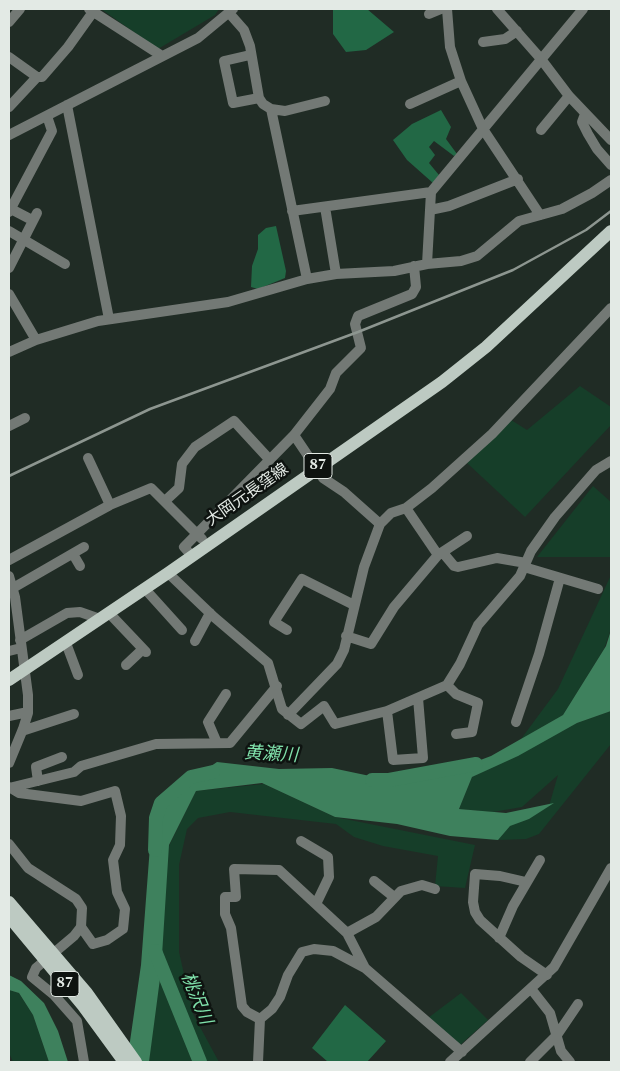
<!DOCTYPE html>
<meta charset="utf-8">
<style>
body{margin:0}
#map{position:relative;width:620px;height:1071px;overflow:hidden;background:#202c25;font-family:Spectral,serif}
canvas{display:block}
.frame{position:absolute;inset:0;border:10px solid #e3eae5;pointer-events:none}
</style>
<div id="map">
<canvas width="620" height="1071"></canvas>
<div class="frame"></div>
</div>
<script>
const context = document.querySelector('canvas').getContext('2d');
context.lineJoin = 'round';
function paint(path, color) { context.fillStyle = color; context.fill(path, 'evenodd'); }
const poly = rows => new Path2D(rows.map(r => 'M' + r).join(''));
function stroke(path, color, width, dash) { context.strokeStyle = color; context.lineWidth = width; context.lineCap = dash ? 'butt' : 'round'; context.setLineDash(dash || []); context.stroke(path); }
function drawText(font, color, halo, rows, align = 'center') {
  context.font = font + ' Spectral,"Noto Sans JP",serif'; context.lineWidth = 5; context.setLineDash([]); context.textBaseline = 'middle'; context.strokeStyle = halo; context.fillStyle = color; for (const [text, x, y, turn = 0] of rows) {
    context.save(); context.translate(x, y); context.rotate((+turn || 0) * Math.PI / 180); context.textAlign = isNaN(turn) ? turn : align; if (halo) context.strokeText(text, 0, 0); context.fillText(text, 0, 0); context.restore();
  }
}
paint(poly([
 [101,9,219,9,215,15,158,49],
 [580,386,611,407,611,425,525,517,467,463,508,418,527,430],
 [593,486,611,502,611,557,537,557],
 [611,575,611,629,604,649,563,715,521,739,558,689],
 [611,711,611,744,539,834,526,839,498,840,506,824,549,806,558,775,522,807,493,812,459,809,472,777,577,723],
 [264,784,335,817,475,845,465,888,435,886,438,856,383,846,354,837,336,824,230,812,198,818,187,829,179,865,179,952,193,1014,219,1062,149,1062,165,854,196,791],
 [9,990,19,993,33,1015,49,1062,13,1062,9,1053],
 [461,993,488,1020,460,1045,428,1018]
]), '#163e29');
paint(poly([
 [333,9,367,9,394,32,366,50,346,52,333,34],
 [441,110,451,127,446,139,457,154,454,156,434,141,429,147,435,155,429,163,439,175,433,183,407,160,393,140,412,124],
 [276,226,286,271,285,278,258,289,251,287,252,266,258,249,258,235,266,228],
 [345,1005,386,1041,367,1062,328,1062,312,1048]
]), '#226845');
paint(poly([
 [611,630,611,711,577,723,518,756,472,777,459,809,506,813,554,803,529,819,510,826,498,840,450,836,397,824,335,817,262,783,196,791,169,845,161,971,149,1062,127,1062,141,965,150,846,171,793,217,762,279,769,332,768,389,780,459,768,491,756,563,715,606,646],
 [9,975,21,981,44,1003,58,1031,68,1062,49,1062,33,1015,19,993,9,990]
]), '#3e815d');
stroke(poly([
 [372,780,389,780,476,764],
 [155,850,156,818,161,803,191,777,213,772],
 [155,951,200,1062]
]), '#3e815d', 14);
stroke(poly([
 [89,9,162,56],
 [447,9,450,47,461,81,483,129,540,215],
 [497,9,541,59,569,96,611,140],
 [229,13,244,30,250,46,259,98,263,104,271,109,285,111,325,101],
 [429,14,441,9],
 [9,22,20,9],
 [483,42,505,39,517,31],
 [250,55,224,61,233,103,259,98],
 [9,57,37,77,42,77,68,47,93,12],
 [410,104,461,81],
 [67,105,109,319],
 [9,107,37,77],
 [271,109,307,279],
 [585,114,582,122,588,134,597,149,611,165],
 [541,130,569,96],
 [9,135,198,38,233,9],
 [325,207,336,274],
 [11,209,32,220],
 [430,210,449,206,518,179],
 [292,211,431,192],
 [9,212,52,131,47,116],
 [9,231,65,264],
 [427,264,431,192,583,9],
 [9,268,37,213],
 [9,294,36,340],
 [9,352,36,340,98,321,228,302,307,279,336,274,394,271,427,264,461,261,477,256,519,221,562,209,592,193,611,180],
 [9,426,25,418],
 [294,435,323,478,344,492,380,524,391,513,406,508,432,488,492,434,611,308],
 [88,458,110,505],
 [165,501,179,488,182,464,195,447,234,421,269,459],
 [406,508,438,555],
 [73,554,80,566],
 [444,554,454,566,458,567,497,558,526,563],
 [192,556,184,547,294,435,330,389,336,373,361,348,355,324,358,316,412,294,416,287,414,266],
 [9,560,110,505,151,488,202,539],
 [524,567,598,589],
 [168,573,214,617,268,663,282,709,301,724,324,706,335,724,387,711,447,685,460,664,478,625,520,576,531,551,555,517,596,470,611,461],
 [9,576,15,597,28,695,28,713,23,729,9,763],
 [13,588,84,547],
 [145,589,182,630],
 [109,613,146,652],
 [287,630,274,622,302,579,354,605],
 [346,636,371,644,394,607,438,555,467,536],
 [20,640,67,613,80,612,100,619],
 [195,641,210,613],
 [66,643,78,675],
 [9,651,21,648],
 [126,665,143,649],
 [447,685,456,694,478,703,472,732,456,734],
 [387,711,393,760,423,758,418,698],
 [288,715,337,664,344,650,364,567,380,524],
 [9,716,28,712],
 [516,722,539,654,560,578],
 [22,731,74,714],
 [217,743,208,722,226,694],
 [38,781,36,767,62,757],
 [9,787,19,793,81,801,115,791,121,816,120,845,113,860,117,892,125,909,123,929,107,940,93,944,81,927,74,936,36,968,32,977,54,995,77,1021,84,1062],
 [9,788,74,772,81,766,156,744,230,743,277,686],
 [301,841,328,857,329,877,316,904],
 [9,844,28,868,76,899,82,908,81,927],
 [374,881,394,897],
 [526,882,500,876,475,874,473,902,475,912,480,920,521,957,547,975],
 [347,933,376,917,401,891,422,885,435,889],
 [499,938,513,906,540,860],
 [532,990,550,1013,561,1051,570,1062],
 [260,1019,247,1012,242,1006,231,928,225,914,225,897,236,897,234,869,279,870,347,933,365,968],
 [258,1062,260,1019,272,1009,280,997,288,975,302,952,314,949,333,951,365,968,462,1052],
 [450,1062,554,967,611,868],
 [530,1062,557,1035,578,1004]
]), '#737975', 10);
stroke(poly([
 [9,680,168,573,442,382,486,347,611,231],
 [9,902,87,993,136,1062],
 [9,917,83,1006,124,1062]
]), '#bdcac2', 12);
stroke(poly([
 [9,476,150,409,358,332,513,270,586,230,611,211]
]), '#8d9690', 2.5);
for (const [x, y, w] of [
 [318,466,28],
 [65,984,28]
]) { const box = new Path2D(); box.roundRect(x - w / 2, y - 12.5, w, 25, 4); context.fillStyle = '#0e1310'; context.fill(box); stroke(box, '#e3eae5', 1); }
drawText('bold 15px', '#e3eae5', null, [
 ["87",318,466],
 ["87",65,984]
]);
drawText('16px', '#e3eae5', '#0e1310', [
 ["大岡元長窪線",248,496,-35]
]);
drawText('italic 18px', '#7fe0aa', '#0e1310', [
 ["黄瀬川",271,756,3],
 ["桃沢川",195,999,68]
]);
</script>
